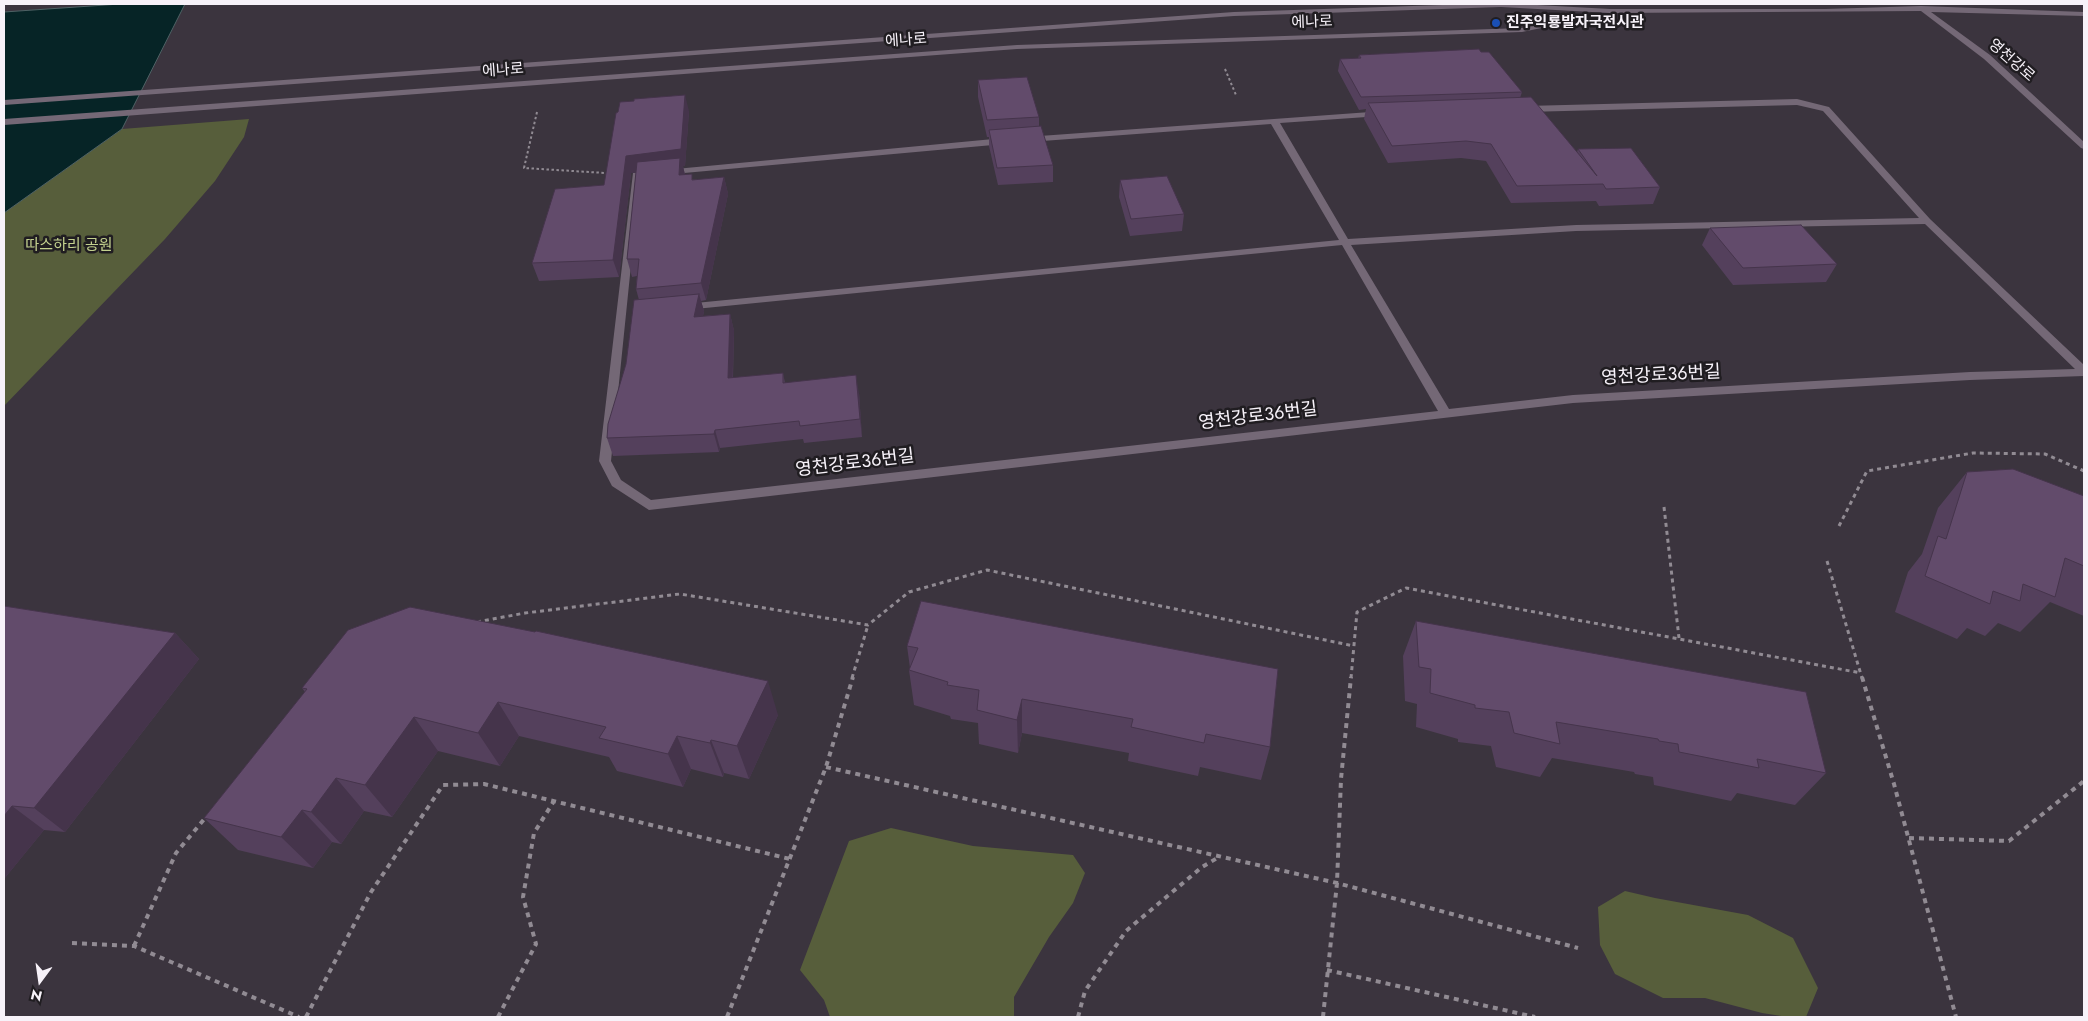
<!DOCTYPE html>
<meta charset="utf-8">
<style>
body{margin:0}
#map{position:relative;width:2088px;height:1021px;overflow:hidden;background:#3b343e;font-family:Jost,sans-serif}
canvas{display:block}
.frame{position:absolute;inset:0;border:5px solid #f7f2f9;pointer-events:none}
.north{position:absolute;left:15px;top:956px;width:50px;height:50px;-webkit-text-stroke:4px #201d21;paint-order:stroke;rotate:194deg;font-size:14px;font-weight:700;line-height:20px;text-align:center;color:#f7f2f9}
.north::after{content:'';display:block;margin:auto;width:18px;height:22px;background:#f7f2f9;clip-path:polygon(50% 0,100% 100%,50% 72%,0 100%)}
</style>
<div id="map">
<canvas width="2088" height="1021"></canvas>
<div class="frame"></div>
<div class="north">N</div>
</div>
<script>
const context = document.querySelector('canvas').getContext('2d');
context.lineJoin = 'round';
function paint(path, color) { context.fillStyle = color; context.fill(path, 'evenodd'); }
const poly = rows => new Path2D(rows.map(r => 'M' + r).join(''));
function stroke(path, color, width, dash) { context.strokeStyle = color; context.lineWidth = width; context.lineCap = dash ? 'butt' : 'round'; context.setLineDash(dash || []); context.stroke(path); }
function drawText(font, color, halo, rows, align = 'center') {
  context.font = font + ' Jost,"Noto Sans KR",sans-serif'; context.lineWidth = 5; context.setLineDash([]); context.textBaseline = 'middle'; context.strokeStyle = halo; context.fillStyle = color; for (const [text, x, y, turn = 0] of rows) {
    context.save(); context.translate(x, y); context.rotate((+turn || 0) * Math.PI / 180); context.textAlign = isNaN(turn) ? turn : align; if (halo) context.strokeText(text, 0, 0); context.fillText(text, 0, 0); context.restore();
  }
}
paint(poly([
 [249,119,244,137,215,181,165,239,4,406,4,213,122,129],
 [891,828,973,846,1073,855,1085,873,1073,903,1049,937,1014,997,1014,1017,830,1017,824,1000,800,970,849,841],
 [1625,891,1655,898,1748,915,1793,938,1818,988,1806,1017,1788,1017,1762,1013,1705,998,1663,998,1615,974,1600,945,1598,907]
]), '#575e3b');
const water = poly([
 [120,4,185,4,122,129,4,213,4,12,120,4]
]);
paint(water, '#062426');
stroke(water, '#4e6265', 1);
stroke(poly([
 [1225,69,1236,95],
 [537,112,524,168,605,173]
]), '#918b93', 2, [2.5, 2.5]);
stroke(poly([
 [1664,507,1679,638],
 [1839,526,1867,471,1973,453,2045,454,2084,471],
 [1827,561,1862,678],
 [477,622,525,613,680,594,868,625,909,592,987,570,1354,646],
 [852,678,868,625],
 [1351,678,1357,612,1406,588,1861,673]
]), '#918b93', 3, [4, 4]);
stroke(poly([
 [1862,677,1894,784,1956,1017],
 [826,767,1337,883,1578,948],
 [1909,838,2009,841,2084,781],
 [72,943,134,946,299,1017],
 [134,946,176,853,206,817],
 [1327,970,1535,1017],
 [306,1017,371,892,443,785,484,784,790,859],
 [498,1017,536,944,523,897,534,833,554,801],
 [727,1017,826,767,853,677],
 [1078,1017,1085,991,1126,931,1202,867,1219,857],
 [1323,1017,1337,883,1341,779,1351,677]
]), '#918b93', 4, [5, 5]);
paint(poly([
 [1797,99,1829,107,1930,219,2084,365,2084,376,1970,380,1573,403,649,510,612,486,599,461,633,173,1004,138,1008,141,1004,144,640,177,611,461,621,480,651,500,1438,411,1342,245,685,310,680,307,685,304,1339,240,1271,124,1029,142,1025,139,1026,137,1384,111,1384,115,1381,116,1280,123,1348,239,1576,225,1919,218,1823,111,1797,105,1526,112,1522,109,1526,106,1797,99],
 [1925,224,2075,369,1970,372,1573,395,1449,409,1351,245,1576,231,1925,224]
]), '#746876');
paint(poly([
 [1472,4,1519,4,1610,9,1825,9,1921,6,2084,12,2084,16,1931,12,1990,55,2084,142,2084,149,2081,148,1984,59,1921,11,1610,13,1501,7,1234,16,4,105,4,100,1234,12,1472,4],
 [1592,13,1595,13,1595,17,1522,32,1017,49,4,125,4,119,1017,45,1522,28,1592,13]
]), '#746876');
paint(poly([
 [1481,52,1522,92,1520,98,1577,152,1578,149,1660,187,1653,204,1599,206,1596,201,1511,203,1486,161,1461,158,1388,163,1364,119,1366,109,1359,110,1338,71,1340,59,1358,59,1359,55],
 [978,80,1039,117,1039,126,1053,165,1053,182,998,185,989,146,989,137,987,137,978,97],
 [634,101,689,111,685,166,683,166,685,175,694,180,724,177,728,194,706,300,701,301,704,311,703,316,730,314,734,331,733,378,783,373,785,383,859,393,862,437,804,443,803,439,720,448,719,452,613,456,607,438,626,364,639,300,636,289,637,276,632,277,627,259,636,172,631,173,619,277,539,281,532,263,604,185,618,112],
 [1120,180,1184,214,1182,231,1130,236,1119,197],
 [1710,228,1837,264,1826,282,1733,285,1702,245],
 [1967,472,2084,496,2084,616,2050,602,2020,632,1998,623,1985,636,1967,628,1957,639,1895,612,1908,572,1922,554,1938,508],
 [921,601,1270,747,1261,780,1200,767,1198,776,1128,761,1129,753,1022,733,1018,753,979,744,978,723,951,719,950,716,914,705,909,670,910,668,907,646],
 [4,606,175,633,199,659,65,832,44,830,4,879],
 [1416,621,1826,773,1795,805,1737,793,1731,801,1654,785,1653,777,1635,774,1634,772,1552,758,1540,777,1496,767,1491,746,1458,742,1458,739,1416,727,1417,704,1405,701,1403,656],
 [302,688,778,715,749,779,724,773,723,777,691,769,683,787,617,771,609,757,519,736,500,766,438,751,392,817,364,811,341,844,332,842,313,868,238,850,204,818,305,692]
]), '#54405c');
paint(poly([
 [685,95,689,111,685,166,683,166,685,175,679,175,680,167,631,173,619,277,613,260,626,156],
 [724,177,728,194,706,300,701,283],
 [699,294,704,311,699,335,694,317],
 [730,314,734,331,732,396,728,378],
 [856,375,859,393,862,437,860,419],
 [715,430,720,448,719,452,714,434],
 [175,633,199,659,65,832,34,808],
 [768,681,778,715,749,779,737,746],
 [1022,699,1022,733,1018,753,1017,720],
 [498,702,519,736,500,766,478,733],
 [414,717,438,751,392,817,365,785],
 [677,736,691,769,683,787,668,754],
 [711,740,724,773,723,777,710,743],
 [336,778,364,811,341,844,311,812],
 [12,806,44,830,4,879,4,816],
 [302,810,332,842,313,868,281,837]
]), '#45344b');
const building = poly([
 [1479,49,1481,52,1489,52,1522,92,1361,97,1340,59,1361,58,1359,55,1479,49],
 [1027,77,1039,117,987,120,978,80,1027,77],
 [685,95,681,149,626,156,613,260,532,263,555,189,604,185,616,113,618,112,620,102,634,101,634,99,685,95],
 [1531,97,1597,176,1578,149,1631,148,1660,187,1606,189,1603,184,1517,186,1491,144,1466,141,1392,146,1368,103,1531,97],
 [1041,126,1053,165,997,168,989,130,1041,126],
 [680,158,679,175,692,174,692,180,724,177,701,283,636,289,639,259,627,259,637,162,680,158],
 [1167,176,1184,214,1131,219,1120,180,1167,176],
 [1801,225,1837,264,1743,268,1710,228,1801,225],
 [699,294,694,317,730,314,728,378,783,373,783,383,856,375,860,419,800,426,799,421,715,430,714,434,607,438,608,424,626,364,634,300,699,294],
 [2013,469,2084,496,2084,566,2065,558,2055,597,2023,584,2020,601,1993,591,1990,604,1925,576,1938,536,1946,539,1967,472,2013,469],
 [921,601,1278,669,1270,747,1206,734,1204,743,1131,727,1133,719,1022,699,1017,720,977,710,979,690,947,685,948,682,909,670,918,648,907,646,921,601],
 [4,606,175,633,34,808,12,806,4,816,4,606],
 [410,607,535,632,536,631,768,681,737,746,711,740,710,743,677,736,668,754,599,738,606,727,498,702,478,733,414,717,365,785,336,778,311,812,302,810,281,837,204,818,307,689,302,688,348,630,410,607],
 [1416,621,1806,692,1826,773,1757,759,1759,768,1679,752,1678,744,1659,741,1658,739,1556,722,1560,744,1514,733,1509,712,1475,708,1475,705,1430,693,1431,669,1419,667,1416,621]
]);
paint(building, '#624b6b');
stroke(building, '#45344b', 1);
for (const [x, y, r, color] of [
 [1496,23,5,"#1a4fb4"]
]) { const dot = new Path2D(); dot.arc(x, y, r, 0, 2 * Math.PI); context.fillStyle = color; context.fill(dot); stroke(dot, '#201d21', 2); }
drawText('15px', '#f7f2f9', '#201d21', [
 ["에나로",1312,23,-2],
 ["에나로",906,41,-4],
 ["영천강로",2011,61,41],
 ["에나로",503,71,-4]
]);
drawText('bold 15px', '#f7f2f9', '#201d21', [
 ["진주익룡발자국전시관",1506,23]
], 'left');
drawText('15px', '#c3d08e', '#201d21', [
 ["따스하리 공원",69,246]
]);
drawText('18px', '#f7f2f9', '#201d21', [
 ["영천강로36번길",1661,376,-3],
 ["영천강로36번길",1258,417,-7],
 ["영천강로36번길",855,464,-7]
]);
</script>
